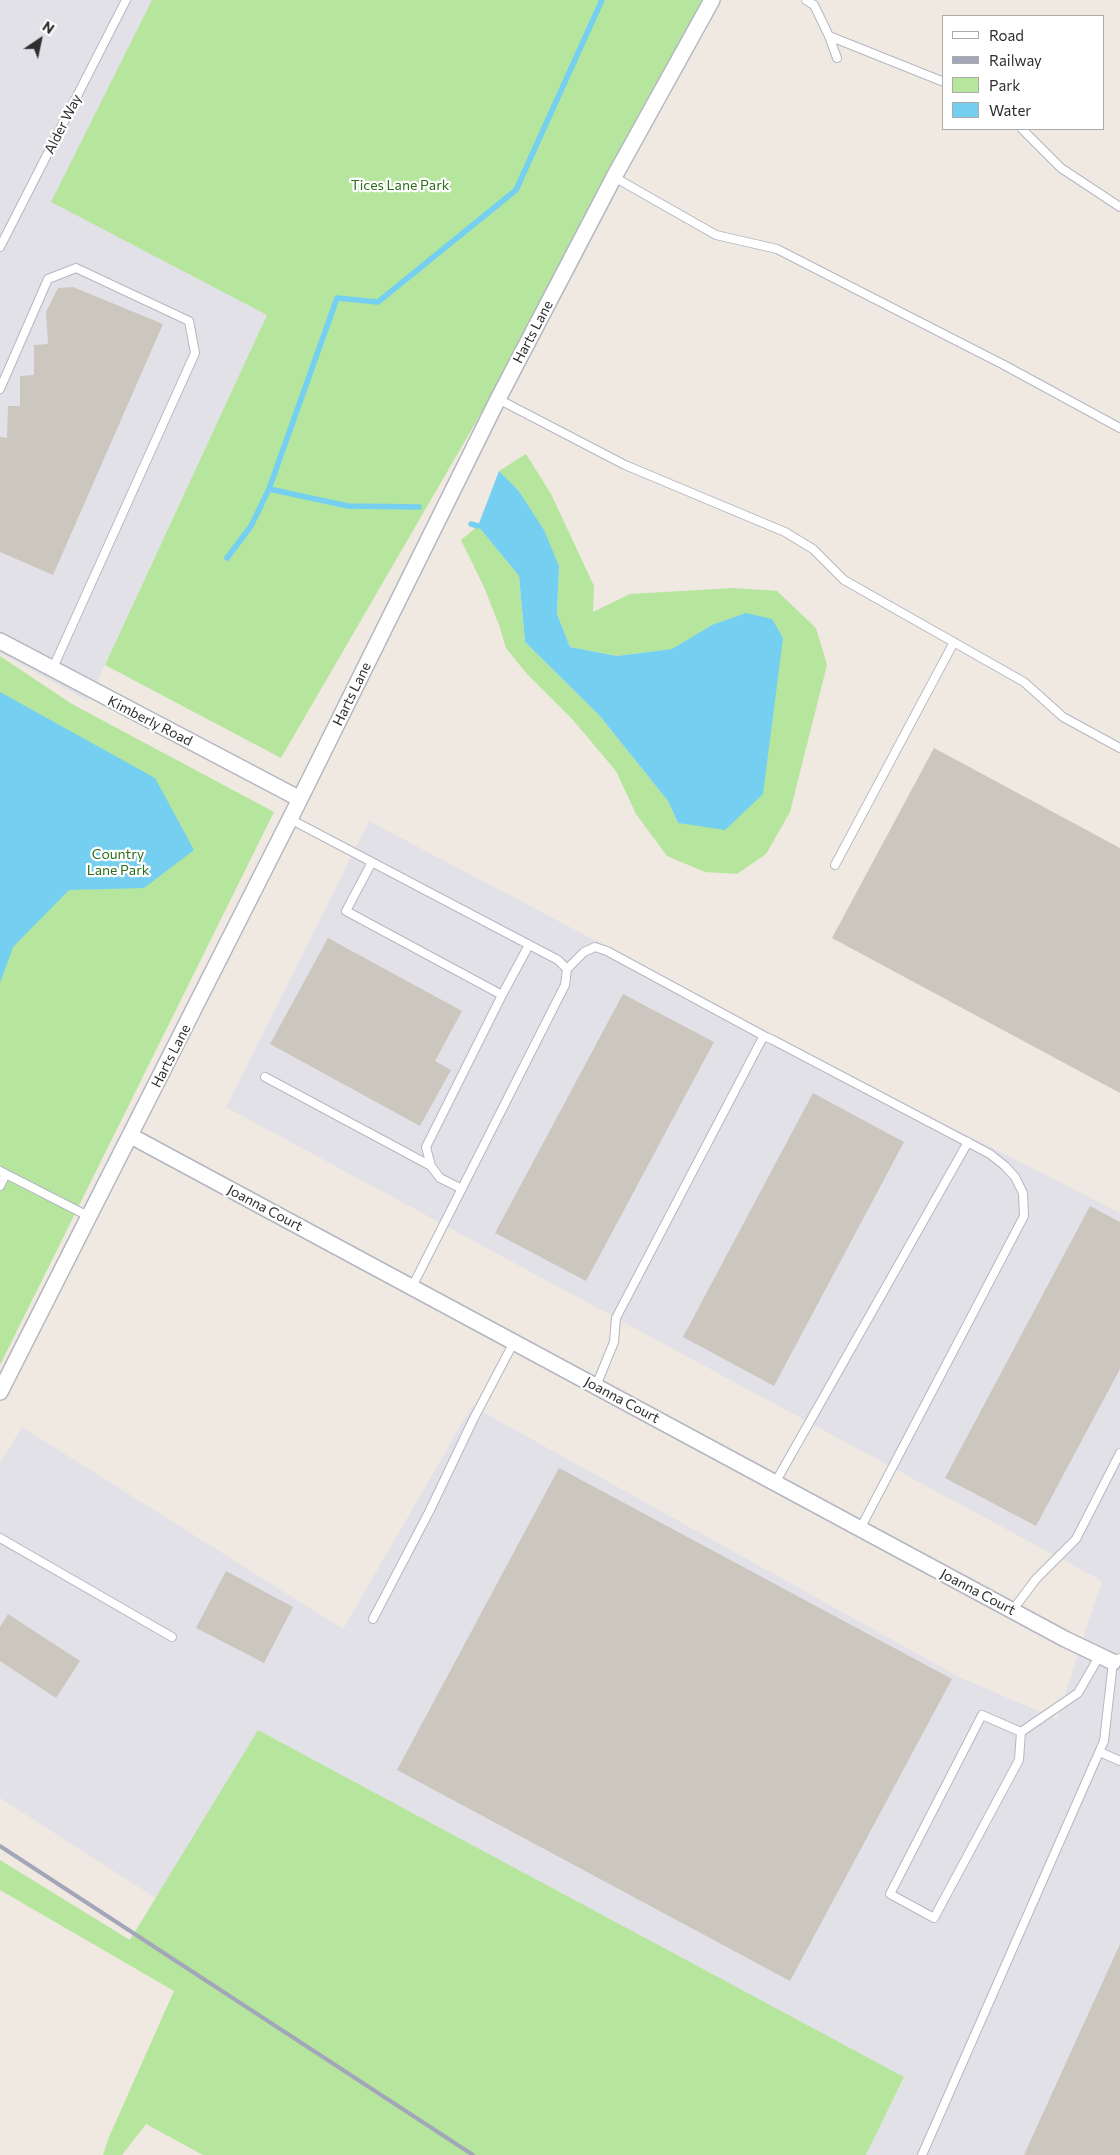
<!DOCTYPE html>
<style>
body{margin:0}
#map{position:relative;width:1120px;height:2155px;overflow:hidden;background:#efe9e1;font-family:Commissioner,sans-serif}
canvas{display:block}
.legend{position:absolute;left:942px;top:15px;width:162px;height:115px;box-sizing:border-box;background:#fff;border:1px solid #ababab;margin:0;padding:6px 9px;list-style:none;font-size:15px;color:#2e2e2e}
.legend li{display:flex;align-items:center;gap:10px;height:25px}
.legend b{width:25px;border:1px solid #ababab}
.north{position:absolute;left:15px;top:15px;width:50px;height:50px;-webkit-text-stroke:4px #fff;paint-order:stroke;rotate:34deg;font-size:14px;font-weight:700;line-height:20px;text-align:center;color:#2e2e2e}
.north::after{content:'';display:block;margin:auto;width:18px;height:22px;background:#2e2e2e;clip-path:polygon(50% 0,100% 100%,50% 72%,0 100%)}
</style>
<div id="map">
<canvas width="1120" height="2155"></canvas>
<ul class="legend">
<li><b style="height:6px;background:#fff"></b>Road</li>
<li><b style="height:6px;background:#a3a6b8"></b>Railway</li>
<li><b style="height:14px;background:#b6e59e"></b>Park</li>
<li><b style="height:14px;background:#75cff0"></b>Water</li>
</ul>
<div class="north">N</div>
</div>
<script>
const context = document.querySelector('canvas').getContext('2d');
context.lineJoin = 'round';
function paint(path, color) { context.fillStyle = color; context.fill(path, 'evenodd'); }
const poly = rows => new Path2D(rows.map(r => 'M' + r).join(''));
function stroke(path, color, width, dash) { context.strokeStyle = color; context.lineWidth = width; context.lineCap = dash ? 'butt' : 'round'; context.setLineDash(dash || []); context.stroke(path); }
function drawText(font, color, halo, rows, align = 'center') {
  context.font = font + ' Commissioner,sans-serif'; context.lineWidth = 4.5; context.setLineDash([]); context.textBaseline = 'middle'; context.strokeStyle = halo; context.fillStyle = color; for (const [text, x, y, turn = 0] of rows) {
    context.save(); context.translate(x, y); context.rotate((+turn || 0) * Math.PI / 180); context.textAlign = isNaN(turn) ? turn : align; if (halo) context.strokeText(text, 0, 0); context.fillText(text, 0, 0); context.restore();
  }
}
paint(poly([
 [0,0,152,0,52,202,267,315,88,701,0,653],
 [369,821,867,1084,1120,1213,1120,2155,866,2155,904,2078,258,1730,157,1899,0,1798,0,1463,22,1427,343,1629,472,1406,959,1677,1057,1719,1102,1581,226,1107]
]), '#e3e1e8');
paint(poly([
 [152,0,721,0,281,758,105,665,267,315,51,202],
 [526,454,551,494,594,586,593,612,630,594,733,588,777,591,816,628,827,665,790,812,766,854,737,874,705,872,667,856,636,814,616,771,573,720,527,674,506,648,499,625,484,587,461,540,478,526,519,576,525,642,599,715,668,801,678,823,712,625,673,649,617,656,570,647,557,614,559,566,518,490,499,471],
 [0,656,72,704,274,812,0,1365],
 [258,1730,904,2077,866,2155,203,2155,146,2124,122,2155,103,2155,109,2137,174,1991,0,1890,0,1860,130,1940]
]), '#b6e59e');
paint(poly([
 [499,471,518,490,544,530,559,566,557,614,570,647,617,656,672,649,712,625,746,613,772,619,783,638,763,794,725,830,678,823,668,801,599,715,525,642,519,576,478,526],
 [0,692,155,778,194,850,144,888,69,890,13,947,0,983]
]), '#75cff0');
stroke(poly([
 [419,507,348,506,269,489,337,298,378,302,516,190,602,0],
 [471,524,478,526],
 [227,558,251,526,269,489]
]), '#75cff0', 5.5);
paint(poly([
 [73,287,163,324,53,575,0,552,0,437,7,438,8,406,20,406,20,376,34,375,34,345,48,344,46,312,58,288],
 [934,748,1120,848,1120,1093,832,938],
 [328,938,462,1011,435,1061,451,1070,420,1126,270,1044],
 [623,994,714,1042,586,1281,495,1233],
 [813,1093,904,1142,774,1386,683,1337],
 [1090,1206,1120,1222,1120,1369,1036,1526,945,1478],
 [559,1468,952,1679,790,1981,397,1770],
 [226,1571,293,1607,264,1663,196,1628],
 [8,1614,80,1661,56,1698,0,1661,0,1627],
 [1120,1944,1120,2155,1024,2155]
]), '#cbc7bf');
const lane = poly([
 [806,0,814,5,829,36,837,58],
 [829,36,944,82],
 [1022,129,1061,168,1120,207],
 [614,177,716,235,777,249,1004,365,1120,428],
 [0,247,126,0],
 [0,389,48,279,76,268,189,321,195,353,52,670],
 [498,399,625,465,785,532,813,549,844,580,1024,682,1063,717,1120,748],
 [290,819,558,960,567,969,565,985,412,1287],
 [372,862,346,911,502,995,529,945],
 [835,865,954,642],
 [567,969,584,952,595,947,607,951,766,1037],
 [265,1077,431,1166],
 [0,1171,90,1217],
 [0,1186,6,1174],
 [462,1189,440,1178,431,1166,426,1147,502,995],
 [596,1386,614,1342,616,1318,762,1039,766,1037,773,1040,990,1154,1005,1166,1015,1177,1023,1193,1024,1216,860,1529],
 [775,1483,968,1142],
 [0,1538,172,1637],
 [1012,1611,1036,1579,1076,1539,1120,1453],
 [373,1619,430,1510,473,1420,514,1342],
 [1021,1732,1019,1760,934,1918,890,1894,982,1715,1021,1732,1078,1693,1100,1655],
 [1100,1752,1120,1761],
 [922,2155,1104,1741,1113,1662,1120,1658]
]);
const street = poly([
 [0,641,300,799],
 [131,1136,1065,1639,1113,1662],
 [0,1392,290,819,498,399,614,177,712,0]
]);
stroke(lane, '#b4b7c1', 10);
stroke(street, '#b4b7c1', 18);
stroke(lane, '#fff', 8);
stroke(street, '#fff', 15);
stroke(poly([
 [0,1846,473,2155]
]), '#a3a6b8', 4);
drawText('14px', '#2e2e2e', '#fff', [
 ["Alder Way",63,124,-63],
 ["Harts Lane",533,332,-62],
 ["Harts Lane",352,694,-64],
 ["Kimberly Road",150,721,27],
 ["Harts Lane",171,1056,-63],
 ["Joanna Court",265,1208,28],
 ["Joanna Court",622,1400,28],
 ["Joanna Court",978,1592,28]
]);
drawText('14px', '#2c6e1b', '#fff', [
 ["Tices Lane Park",400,185],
 ["Country",118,854],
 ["Lane Park",118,870]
]);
</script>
